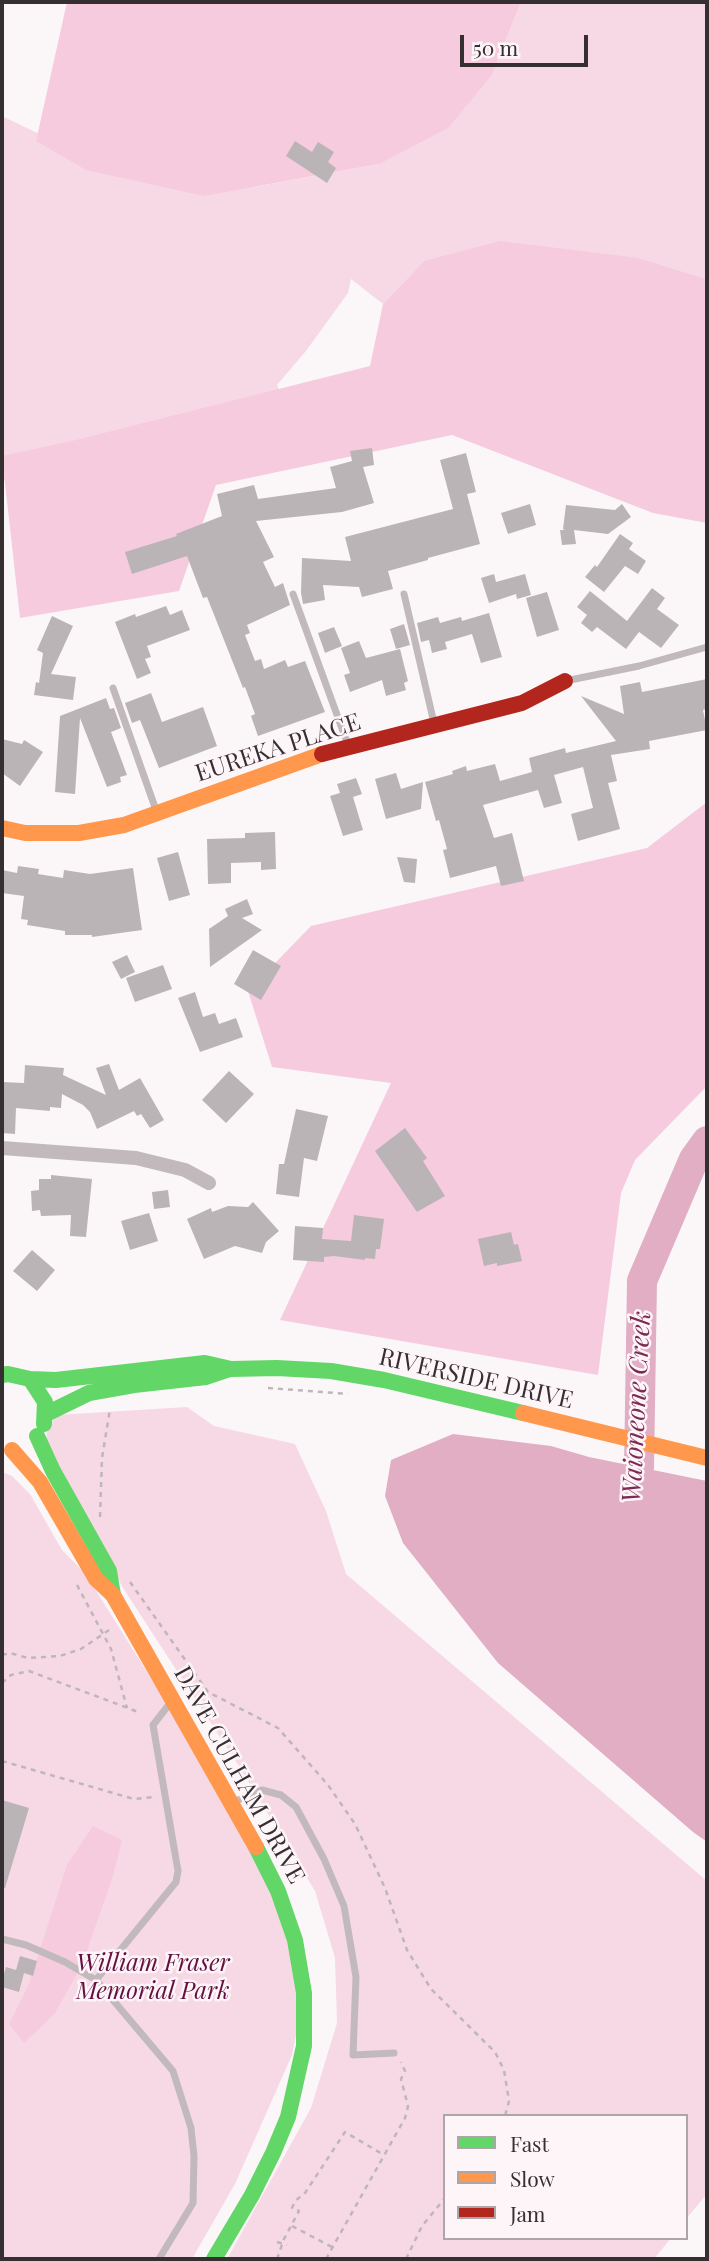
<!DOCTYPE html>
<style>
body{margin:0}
#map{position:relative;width:709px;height:2261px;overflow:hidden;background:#fbf7f9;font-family:"Playfair Display",serif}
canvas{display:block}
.frame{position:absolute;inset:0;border:4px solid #362f32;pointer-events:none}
.legend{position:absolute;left:443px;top:2114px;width:245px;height:126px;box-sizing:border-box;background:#fdf5f8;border:2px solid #ada6a9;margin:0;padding:9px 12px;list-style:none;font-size:21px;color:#362f32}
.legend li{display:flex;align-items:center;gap:14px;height:35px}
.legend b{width:35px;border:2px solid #ada6a9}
.scale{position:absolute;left:460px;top:35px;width:128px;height:32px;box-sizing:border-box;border:4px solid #362f32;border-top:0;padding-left:9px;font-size:21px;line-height:24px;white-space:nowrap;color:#362f32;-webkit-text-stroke:5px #fdf5f8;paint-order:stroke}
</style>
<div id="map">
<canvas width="709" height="2261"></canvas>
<div class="frame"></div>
<ul class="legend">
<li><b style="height:9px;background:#63d668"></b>Fast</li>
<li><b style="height:9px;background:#ff974d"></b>Slow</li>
<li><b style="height:9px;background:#b3261e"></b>Jam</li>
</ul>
<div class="scale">50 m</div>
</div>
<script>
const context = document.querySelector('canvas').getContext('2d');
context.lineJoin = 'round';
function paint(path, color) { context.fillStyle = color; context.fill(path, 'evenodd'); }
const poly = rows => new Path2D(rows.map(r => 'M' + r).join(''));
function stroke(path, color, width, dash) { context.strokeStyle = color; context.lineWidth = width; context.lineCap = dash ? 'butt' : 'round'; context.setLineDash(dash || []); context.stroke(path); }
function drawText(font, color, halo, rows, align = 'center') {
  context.font = font + ' "Playfair Display",serif'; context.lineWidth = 5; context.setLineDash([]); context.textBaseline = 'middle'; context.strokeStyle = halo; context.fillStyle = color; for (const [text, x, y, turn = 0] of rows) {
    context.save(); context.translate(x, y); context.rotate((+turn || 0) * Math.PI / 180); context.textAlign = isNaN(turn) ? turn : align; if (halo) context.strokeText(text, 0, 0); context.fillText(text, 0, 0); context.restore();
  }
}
paint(poly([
 [521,2,707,2,707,279,639,258,424,261,383,304,351,279,348,293,306,351,277,385,307,455,2,481,2,116,62,145,185,142,254,187,379,164,492,75],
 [187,1407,214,1426,295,1444,326,1511,346,1574,707,1881,707,2194,686,2219,686,2116,445,2116,445,2238,671,2238,654,2259,227,2259,311,2108,337,2023,335,1958,315,1891,240,1768,123,1588,57,1466,46,1441,47,1433,56,1415],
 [2,1472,12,1476,30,1494,62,1550,85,1573,251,1838,307,1981,292,2055,235,2184,192,2259,2,2259]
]), '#f7d9e5');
paint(poly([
 [67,2,521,2,492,75,448,128,379,164,204,196,86,170,36,141],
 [500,241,639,258,707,279,707,523,653,513,452,435,216,485,179,591,20,618,2,456,76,440,370,366,383,304,424,261],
 [707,802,707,1086,635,1160,621,1193,598,1375,280,1320,391,1083,272,1067,248,991,311,926,647,848],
 [93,1826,122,1840,113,1876,82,1965,55,2013,24,2043,9,2024,29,1984,67,1865]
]), '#f6cbde');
paint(poly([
 [453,1434,551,1446,589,1457,707,1481,707,1842,693,1832,498,1663,403,1543,385,1496,391,1460]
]), '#e1aec4');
stroke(poly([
 [634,1507,639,1467,642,1281,694,1159,707,1141]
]), '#e1aec4', 30);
paint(poly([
 [295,141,312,152,318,142,334,152,328,162,336,168,327,183,286,156],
 [372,448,374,465,363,467,374,503,342,512,256,521,274,557,263,562,275,587,283,583,290,605,247,625,250,633,245,635,255,661,261,659,264,669,285,660,288,667,305,661,325,712,258,736,251,716,255,714,245,687,243,688,207,597,203,598,187,556,132,574,125,552,177,536,176,534,222,516,217,494,254,485,258,499,336,488,330,467,352,461,350,451],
 [466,453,476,492,467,494,480,544,428,558,428,560,388,571,393,589,362,597,359,587,323,585,325,600,303,604,301,593,302,558,351,561,345,537,453,509,440,460],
 [530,504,536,525,508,534,501,513],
 [622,504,631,517,608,534,574,530,576,544,562,545,560,530,565,530,563,529,566,505,615,510],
 [620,534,633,543,629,549,646,561,638,574,625,566,604,592,585,577,595,565,597,567],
 [494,574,496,582,525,574,531,595,517,599,516,594,489,603,481,578],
 [652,588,665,598,657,609,679,625,661,648,639,632,626,649,597,627,592,632,581,623,587,615,577,607,590,591,627,621],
 [547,592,559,630,537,637,526,598],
 [166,606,170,615,182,610,190,630,147,646,151,657,145,659,151,673,137,679,115,622,135,614,136,617],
 [489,613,502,657,481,663,472,634,445,642,447,649,432,653,429,640,421,642,417,623,438,617,440,623,461,617,462,621],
 [52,616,73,626,51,674,76,677,73,700,34,695,36,682,39,683,43,653,37,650],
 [404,624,410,645,396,649,390,629],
 [334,627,342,646,325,653,318,633],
 [359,641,366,658,400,649,408,681,404,683,406,690,386,696,382,680,350,692,344,675,350,673,341,648],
 [707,679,707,709,703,710,707,730,649,741,650,749,611,755,617,781,608,783,620,829,578,841,571,814,593,808,583,767,554,775,562,803,544,808,538,790,483,805,494,838,512,833,524,881,501,886,496,866,450,878,443,850,447,849,439,820,436,821,425,782,453,774,452,771,466,766,467,771,495,764,500,781,532,772,529,758,565,748,566,753,616,741,581,696,624,714,620,686,640,682,642,692],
 [151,693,162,722,203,707,217,746,159,768,140,720,132,723,125,703],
 [106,698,110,709,114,708,121,728,111,732,127,775,120,777,121,782,107,787,80,718,75,794,55,792,60,716],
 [2,739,22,744,24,740,43,752,20,786,2,773],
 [396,773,401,789,423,782,421,809,386,819,375,779],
 [356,778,362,794,353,797,363,830,343,836,330,796,340,793,337,784],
 [275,832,276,869,261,870,261,862,231,863,231,883,208,884,207,839,245,838,245,833],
 [178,852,190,895,169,901,157,858],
 [397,857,417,859,415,883,404,882],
 [18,866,39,869,38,874,63,878,64,870,90,874,133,868,142,930,92,937,92,935,65,935,65,931,27,925,28,920,21,919,24,896,2,893,2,870,17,873],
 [247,899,253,914,242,918,262,930,210,967,209,929,228,916,225,909],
 [253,950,281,966,261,1000,234,984],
 [127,955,135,972,121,979,112,962],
 [163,965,172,989,135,1002,126,978],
 [195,992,203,1017,215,1013,219,1024,236,1018,243,1037,200,1052,178,998],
 [109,1064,119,1090,140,1078,164,1120,150,1128,141,1114,137,1116,134,1111,97,1129,90,1112,83,1105,62,1094,61,1108,50,1107,50,1111,16,1108,15,1134,2,1133,2,1082,24,1083,25,1065,64,1068,63,1075,106,1095,96,1068],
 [229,1071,254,1094,226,1123,202,1100],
 [296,1109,328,1116,317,1161,304,1158,299,1197,276,1194,279,1164,284,1164],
 [405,1128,427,1158,423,1161,445,1196,417,1212,375,1151],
 [51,1175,92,1179,86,1237,70,1236,71,1215,41,1216,40,1210,32,1211,31,1191,39,1190,39,1179,51,1179],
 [168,1190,170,1207,154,1209,152,1192],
 [253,1202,279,1231,266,1242,262,1253,235,1246,204,1259,187,1219,211,1208,212,1212,228,1206,248,1207],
 [149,1213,158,1241,130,1250,121,1221],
 [354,1215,384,1219,380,1249,376,1249,375,1259,365,1258,365,1260,334,1256,324,1257,324,1262,293,1260,295,1226,323,1228,322,1239,351,1241],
 [511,1232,514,1245,518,1244,522,1261,497,1266,497,1263,484,1266,478,1239],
 [32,1250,55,1270,37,1291,13,1271],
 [2,1800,29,1808,5,1888,2,1888],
 [20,1956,37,1961,33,1976,24,1973,19,1992,2,1987,2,1981,6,1967,16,1970]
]), '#bab4b7');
stroke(poly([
 [268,1388,348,1394],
 [100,1517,102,1458,110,1409],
 [130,1582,208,1692,278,1728,328,1785,355,1824,385,1888,407,1950,431,1989,495,2052,504,2070,509,2101,505,2116],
 [77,1585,111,1649,127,1708],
 [2,1655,10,1653,28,1658,60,1656,81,1649,112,1628],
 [2,1683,11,1675,29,1671,141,1713],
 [2,1761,134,1799,154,1797],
 [292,2226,332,2247],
 [277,2242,287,2245],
 [277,2259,284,2239,299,2211,292,2208,295,2201,305,2193,345,2132,384,2155],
 [326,2259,405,2118,408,2106,401,2079,405,2071,401,2062],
 [406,2259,422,2226,445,2198]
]), '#bfb6ba', 2.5, [5, 5]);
stroke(poly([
 [293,594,348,745],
 [404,594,434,723],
 [565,681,639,666,707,647],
 [113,688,157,813],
 [231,1803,262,1790,281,1795,296,1807,324,1859,344,1906,356,1977,353,2055,394,2053],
 [2,1939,26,1945,65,1962,96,1980,173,2071,191,2128,194,2156,193,2203,159,2259],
 [96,1980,176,1882,178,1871,153,1725,171,1702]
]), '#c2b9bd', 7);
stroke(poly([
 [2,1148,136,1158,185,1170,209,1183]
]), '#c2b9bd', 14);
stroke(poly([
 [2,1375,8,1374,30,1379,45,1402,44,1424],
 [30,1379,56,1380,205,1363,231,1369,277,1368,331,1371,384,1380,523,1413],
 [46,1414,89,1393,134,1385,206,1377,230,1369],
 [37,1436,53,1471,109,1571,113,1595],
 [214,2259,252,2195,273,2153,288,2117,304,2046,304,1993,295,1940,278,1891,256,1847]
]), '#63d668', 16);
stroke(poly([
 [2,828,25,833,79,833,124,825,322,754],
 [523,1413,707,1458],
 [12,1450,40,1482,96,1579,113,1595,256,1847]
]), '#ff974d', 16);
stroke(poly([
 [322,754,522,703,565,681]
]), '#b3261e', 16);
drawText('24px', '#362f32', '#fdf5f8', [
 ["EUREKA PLACE",278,748,-18],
 ["RIVERSIDE DRIVE",476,1379,13],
 ["DAVE CULHAM DRIVE",239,1775,61]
]);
drawText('italic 24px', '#651040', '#fdf5f8', [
 ["William Fraser",153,1964],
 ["Memorial Park",153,1992]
]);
drawText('italic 26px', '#7e2a55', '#fdf5f8', [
 ["Waioneone Creek",637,1407,-87]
]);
</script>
